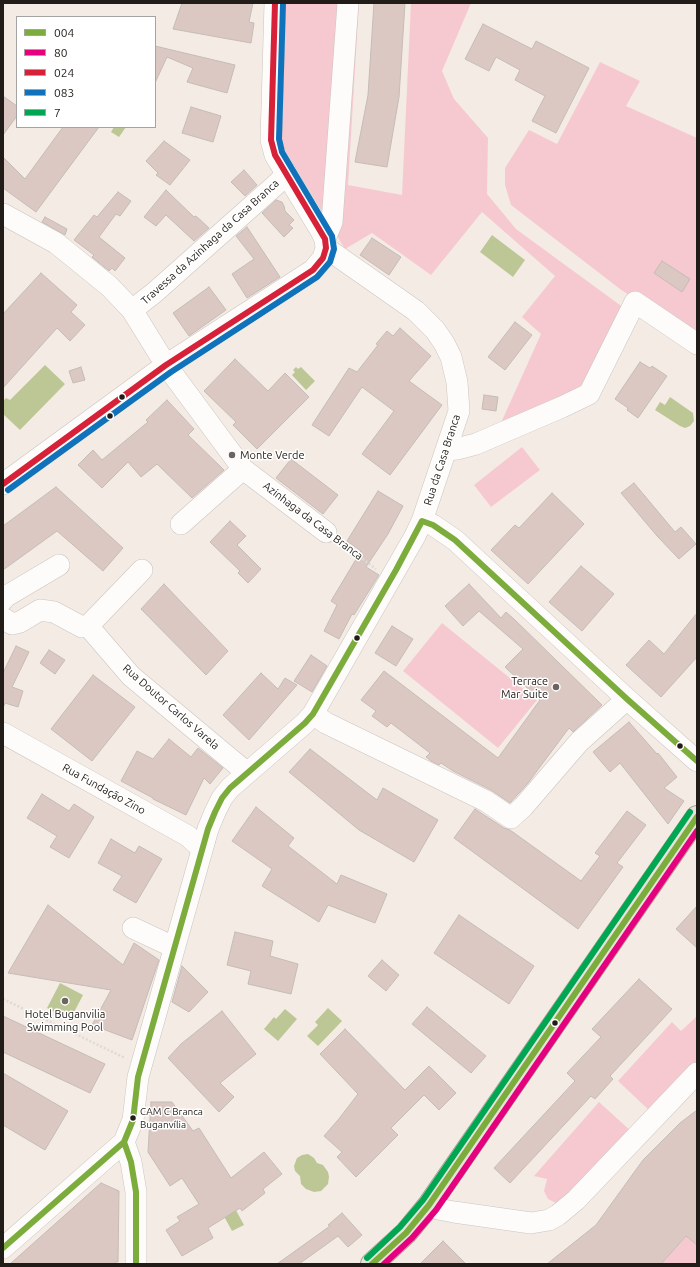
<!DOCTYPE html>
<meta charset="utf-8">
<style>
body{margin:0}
#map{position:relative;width:700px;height:1267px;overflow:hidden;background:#f4ebe4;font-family:Ubuntu,sans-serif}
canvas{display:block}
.frame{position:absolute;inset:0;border:4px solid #211c17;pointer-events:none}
.legend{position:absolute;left:16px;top:16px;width:140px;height:112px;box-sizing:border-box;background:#fff;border:1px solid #a6a4a2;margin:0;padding:5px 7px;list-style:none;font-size:12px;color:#211c17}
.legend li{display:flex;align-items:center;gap:8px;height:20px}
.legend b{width:20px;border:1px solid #a6a4a2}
</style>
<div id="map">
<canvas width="700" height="1267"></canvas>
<div class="frame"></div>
<ul class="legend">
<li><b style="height:5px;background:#7cac3b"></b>004</li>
<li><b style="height:5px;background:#e5007d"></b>80</li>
<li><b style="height:5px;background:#d62138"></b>024</li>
<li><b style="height:5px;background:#1072ba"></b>083</li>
<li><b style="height:5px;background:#00a651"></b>7</li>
</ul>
</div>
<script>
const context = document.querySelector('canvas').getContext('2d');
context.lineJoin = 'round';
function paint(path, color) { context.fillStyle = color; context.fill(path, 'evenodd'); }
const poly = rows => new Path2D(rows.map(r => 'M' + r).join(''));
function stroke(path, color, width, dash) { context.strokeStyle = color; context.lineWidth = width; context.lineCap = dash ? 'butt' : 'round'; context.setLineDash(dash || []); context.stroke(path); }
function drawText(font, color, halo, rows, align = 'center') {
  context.font = font + ' Ubuntu,sans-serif'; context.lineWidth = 3; context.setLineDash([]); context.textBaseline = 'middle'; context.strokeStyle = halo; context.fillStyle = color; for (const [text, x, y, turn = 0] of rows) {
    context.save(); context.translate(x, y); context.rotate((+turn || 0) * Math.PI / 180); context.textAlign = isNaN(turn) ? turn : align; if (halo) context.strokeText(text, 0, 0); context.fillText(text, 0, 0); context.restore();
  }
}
paint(poly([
 [285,3,359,3,348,185,402,195,411,3,471,3,442,71,454,99,488,138,487,194,516,229,624,308,584,391,500,425,541,334,522,317,555,276,482,212,431,275,372,233,345,249,279,140],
 [600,62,640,81,626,106,697,138,697,341,620,289,511,205,505,185,505,168,529,130,557,144],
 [522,447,540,470,491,507,474,485],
 [442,623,537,700,498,748,403,671],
 [697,1016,697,1065,652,1113,618,1081,672,1022,681,1031],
 [599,1102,632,1132,568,1198,556,1203,548,1199,544,1191,547,1179,534,1176],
 [686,1236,697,1245,697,1264,661,1264]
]), '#f6c9d1');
paint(poly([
 [114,127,126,127,119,137,111,132],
 [492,235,525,260,513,277,480,252],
 [45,365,65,384,20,430,3,414,3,401,6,398,10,400],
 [296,367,298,369,301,367,315,381,306,390,292,375,295,372,293,370],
 [670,397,693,413,694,421,690,426,685,428,680,426,655,410,660,402,665,405],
 [60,983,83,995,70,1020,47,1008],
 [328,1008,342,1021,318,1046,307,1036,318,1025,315,1022],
 [285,1009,297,1019,278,1041,264,1029,274,1017,276,1019],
 [308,1154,314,1158,317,1163,323,1165,328,1172,329,1177,328,1184,321,1191,314,1192,306,1189,301,1184,300,1176,295,1171,294,1166,297,1158,302,1155],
 [232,1203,244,1225,232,1231,220,1209]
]), '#bcc795');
const building = poly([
 [182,3,253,3,249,22,254,23,251,43,173,29,182,3],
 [374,3,405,3,399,97,387,167,355,162,368,95,374,3],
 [483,24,532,49,536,41,589,68,556,133,532,121,545,96,515,80,520,70,496,57,489,71,465,59,483,24],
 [155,46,235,65,227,93,187,82,193,68,167,57,155,83,155,46],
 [3,96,17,106,17,116,3,135,3,96],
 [191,107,221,116,213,142,182,133,191,107],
 [63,127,99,127,36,212,3,188,3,157,25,179,63,127],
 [164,141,190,160,170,185,156,175,158,173,146,161,164,141],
 [244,170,257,185,245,196,231,182,244,170],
 [166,190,194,217,196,216,209,228,194,241,166,215,156,226,144,217,166,190],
 [118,192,131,201,120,216,116,214,99,237,125,258,115,271,112,268,109,271,92,257,94,255,74,240,94,215,97,217,118,192],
 [276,200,282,202,284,206,285,211,294,220,289,225,293,228,284,237,262,213,276,200],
 [45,217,67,229,65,235,42,222,45,217],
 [247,227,280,277,247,298,232,274,254,259,236,236,247,227],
 [372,238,401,257,389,275,360,255,372,238],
 [662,261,690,279,682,292,654,273,662,261],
 [41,273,77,305,71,312,85,325,70,341,57,328,3,388,3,314,41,273],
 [209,287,226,310,189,336,173,313,209,287],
 [515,322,532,335,505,370,488,357,515,322],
 [400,328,431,356,409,381,442,405,390,475,362,454,394,411,362,387,329,436,312,425,349,368,357,372,378,345,376,344,387,331,393,336,400,328],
 [235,359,268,391,285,373,309,397,257,449,233,425,236,422,204,391,235,359],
 [640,362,650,368,652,366,667,376,638,418,627,410,628,408,615,399,640,362],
 [81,367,85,380,73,383,69,371,81,367],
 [484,395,498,397,496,411,482,409,484,395],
 [167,400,194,429,188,435,224,470,192,498,157,464,141,477,128,462,102,488,78,465,93,450,102,460,148,422,146,420,167,400],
 [291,459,338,495,323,514,276,478,291,459],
 [634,483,675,532,681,527,696,544,679,559,657,536,621,493,634,483],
 [56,487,123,548,103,571,57,531,3,570,3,526,56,487],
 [378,491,403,506,388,534,366,567,379,575,354,615,352,614,339,639,324,631,337,605,331,601,361,551,347,541,378,491],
 [552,493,584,524,528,584,491,550,515,525,519,528,552,493],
 [230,521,246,536,237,545,261,569,248,583,238,573,240,571,210,542,230,521],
 [581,566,614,594,582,631,549,602,581,566],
 [164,584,228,651,206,675,141,609,164,584],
 [469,584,501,618,506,612,514,619,602,705,573,732,569,728,528,783,510,803,491,790,453,771,441,763,439,765,431,761,426,757,430,753,391,723,387,727,372,716,376,711,361,700,384,671,498,758,540,700,505,667,523,649,479,611,463,626,445,606,469,584],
 [697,613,697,657,661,697,626,665,649,640,664,654,697,613],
 [392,626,413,639,396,666,375,653,392,626],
 [16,646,29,652,12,687,23,691,18,707,5,703,3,708,3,673,16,646],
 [49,650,65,660,55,674,40,663,49,650],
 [311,655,327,666,312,692,294,681,311,655],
 [261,673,278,689,285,678,297,685,249,740,223,715,261,673],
 [93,675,135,707,92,761,51,729,93,675],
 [629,722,657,754,658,753,677,777,664,788,684,801,668,824,620,763,610,772,593,752,629,722],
 [169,739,191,757,198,748,223,768,210,784,204,778,186,815,153,799,153,798,121,781,137,751,153,759,169,739],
 [310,749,377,800,383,788,438,820,414,862,359,830,289,772,310,749],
 [42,794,69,811,74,804,94,817,69,858,50,847,57,836,27,818,42,794],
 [256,807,294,838,288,846,337,884,341,875,387,894,375,923,328,905,319,922,262,886,272,869,232,841,256,807],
 [475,809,504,828,510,830,581,881,600,856,595,853,627,811,646,825,617,863,623,867,578,929,454,838,475,809],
 [111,839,135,853,139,846,162,859,136,903,113,890,122,876,98,863,111,839],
 [48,905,123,965,134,943,159,960,132,1040,92,1025,111,990,8,973,48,905],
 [697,906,697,948,676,929,697,906],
 [459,915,534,966,509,1004,434,953,459,915],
 [235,932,273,941,270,956,298,964,291,994,248,984,251,971,227,965,235,932],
 [382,960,399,975,386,991,368,976,382,960],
 [182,966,208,992,189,1012,172,1002,182,966],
 [639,979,672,1009,610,1076,613,1079,595,1099,591,1096,510,1183,494,1168,575,1081,567,1073,601,1037,592,1029,639,979],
 [427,1007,486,1056,471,1073,412,1024,427,1007],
 [222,1011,256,1054,220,1083,234,1097,219,1112,168,1058,181,1044,222,1011],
 [3,1016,105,1064,90,1093,3,1052,3,1016],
 [345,1029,405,1090,429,1066,456,1093,439,1110,424,1095,391,1128,398,1135,356,1177,337,1157,342,1152,324,1136,338,1120,358,1094,320,1054,345,1029],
 [3,1073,68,1111,45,1150,3,1125,3,1073],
 [151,1102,172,1102,193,1131,199,1128,231,1178,264,1152,282,1174,263,1189,265,1193,242,1211,240,1208,208,1228,213,1238,182,1256,166,1230,180,1221,177,1217,199,1204,182,1178,170,1186,148,1152,151,1102],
 [697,1110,697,1245,686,1236,661,1264,547,1264,596,1225,643,1160,680,1123,697,1110],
 [101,1183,119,1191,118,1262,115,1262,115,1264,10,1264,101,1183],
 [342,1213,362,1235,348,1247,338,1236,299,1264,277,1264,330,1226,328,1225,342,1213],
 [443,1241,466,1264,420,1264,443,1241]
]);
paint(building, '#dbc8c2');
stroke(building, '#c4bcb7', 1);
const minor = poly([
 [3,214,56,243,109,286,132,310,166,365,243,469,326,532],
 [325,239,332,222,348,3],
 [132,310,154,293,280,181,286,172],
 [446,450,457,449,476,444,562,407,589,394,635,302,697,344],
 [3,484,166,365,313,270,323,258,326,248],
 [422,521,433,525,455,540,627,699,697,761],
 [181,524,243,469],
 [3,600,5,597,59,565],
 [3,618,12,624,20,622,40,610,54,612,82,627,88,626],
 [88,626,131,676,246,772],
 [88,626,142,570],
 [313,714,326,723,486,801,511,818,523,807,579,742,627,699],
 [3,733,188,836,202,849],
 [133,928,165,943,175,945],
 [124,1142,131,1162,136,1192,136,1264],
 [429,1205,438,1209,454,1212,531,1223,549,1220,558,1215,576,1200,697,1073],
 [3,1248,124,1142,133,1120,138,1077,208,829,215,812,222,798,230,788,305,723,313,714,415,536,422,521,459,411,457,382,451,357,444,343,435,330,416,311,326,248,325,239,321,231,275,155,271,140,275,3]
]);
const major = poly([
 [372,1264,406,1233,429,1205,697,817]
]);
stroke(minor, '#cbc4bf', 22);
stroke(major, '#a69f8f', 24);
stroke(poly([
 [340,542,376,569],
 [3,999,125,1058]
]), '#dddad8', 2.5, [2, 2]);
stroke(minor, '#fdfcfb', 21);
stroke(major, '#e6e2dc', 22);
stroke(poly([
 [124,1142,131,1162,136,1192,136,1264],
 [3,1248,124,1142,133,1120,138,1077,208,829,215,812,222,798,230,788,305,723,313,714,396,570,422,521,433,525,455,540,627,699,697,761],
 [372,1264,406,1233,429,1205,697,817]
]), '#7cac3b', 6);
stroke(poly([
 [384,1264,412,1238,436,1210,697,831]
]), '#e5007d', 6);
stroke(poly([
 [3,484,166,365,313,270,323,258,326,248,325,239,275,155,271,140,275,3]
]), '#d62138', 6);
stroke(poly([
 [8,490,171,372,317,277,330,262,334,249,332,236,282,152,279,139,283,3]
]), '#1072ba', 6);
stroke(poly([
 [367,1258,400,1227,423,1200,690,812]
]), '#00a651', 6);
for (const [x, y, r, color] of [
 [122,397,3.5,"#211c17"],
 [110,416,3.5,"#211c17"],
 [232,455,4,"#6b645f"],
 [357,638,3.5,"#211c17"],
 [556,687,4,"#6b645f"],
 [680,746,3.5,"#211c17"],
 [65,1001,4,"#6b645f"],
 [555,1023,3.5,"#211c17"],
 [133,1118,3.5,"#211c17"]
]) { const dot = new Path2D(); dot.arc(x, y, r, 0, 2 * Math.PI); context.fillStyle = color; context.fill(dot); stroke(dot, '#fff', 1.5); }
drawText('10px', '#211c17', '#fff', [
 ["CAM C Branca",140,1112],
 ["Buganvília",140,1125]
], 'left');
drawText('11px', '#211c17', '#fff', [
 ["Travessa da Azinhaga da Casa Branca",210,242,-42],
 ["Rua da Casa Branca",442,460,-72],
 ["Azinhaga da Casa Branca",313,521,37],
 ["Rua Doutor Carlos Varela",171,707,41],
 ["Rua Fundação Zino",104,789,29]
]);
drawText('11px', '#211c17', '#fff', [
 ["Monte Verde",240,455],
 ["Terrace",548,681,"right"],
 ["Mar Suite",548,694,"right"],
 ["Hotel Buganvilia",65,1014,"center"],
 ["Swimming Pool",65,1027,"center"]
], 'left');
</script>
